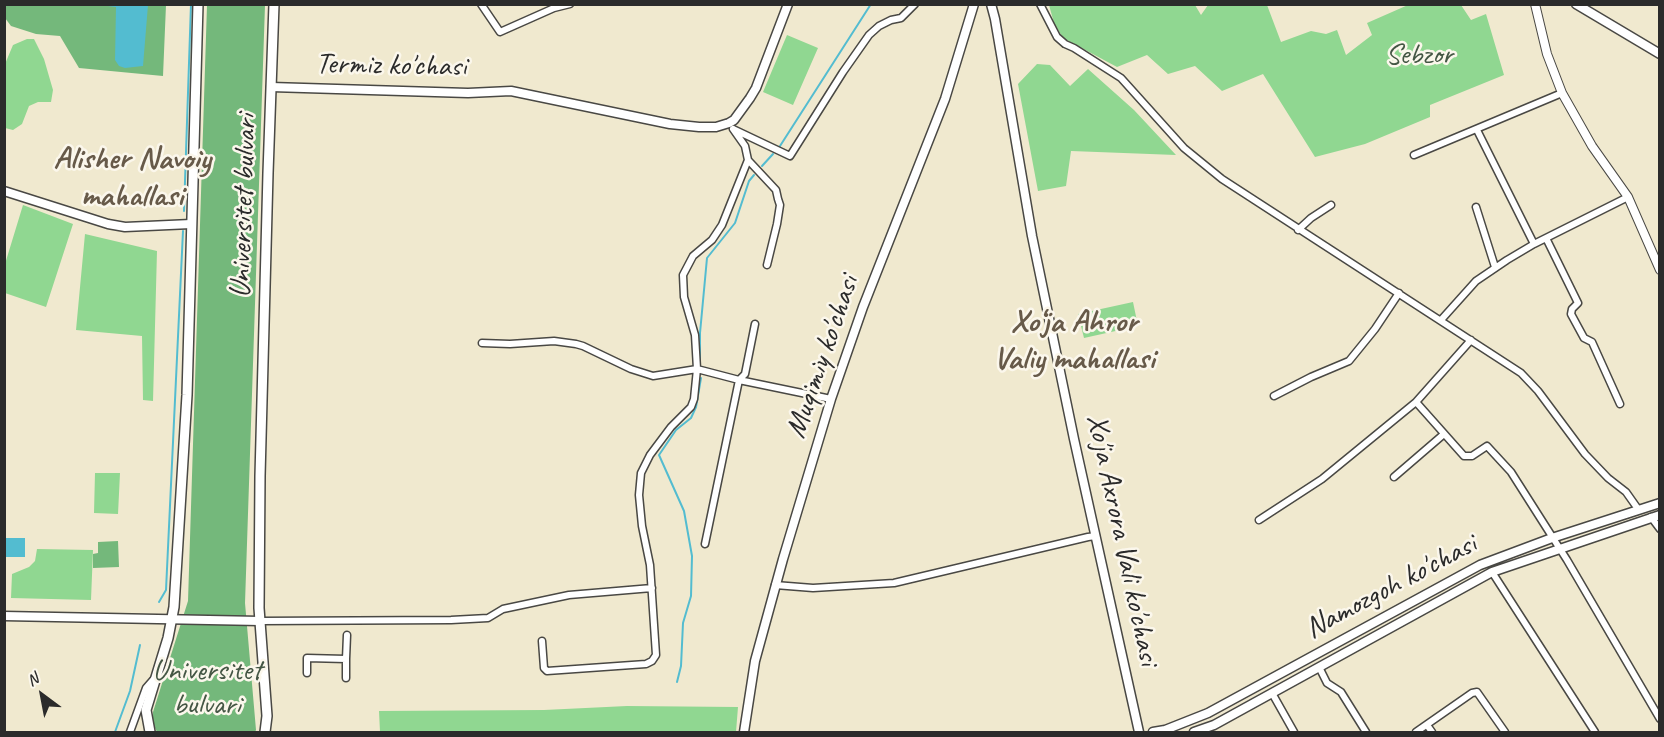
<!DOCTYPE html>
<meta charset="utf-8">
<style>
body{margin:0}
#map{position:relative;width:1664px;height:737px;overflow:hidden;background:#f0e9cf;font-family:Caveat,sans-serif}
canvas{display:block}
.frame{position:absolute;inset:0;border:6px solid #2b2b2b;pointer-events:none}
.north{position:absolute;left:12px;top:665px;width:60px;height:60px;-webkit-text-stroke:4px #fbf7ec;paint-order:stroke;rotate:328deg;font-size:16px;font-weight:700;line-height:24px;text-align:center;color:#2b2b2b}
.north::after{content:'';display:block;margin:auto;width:21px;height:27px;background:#2b2b2b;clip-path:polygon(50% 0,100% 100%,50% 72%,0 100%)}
</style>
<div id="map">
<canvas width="1664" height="737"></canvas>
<div class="frame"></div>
<div class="north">N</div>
</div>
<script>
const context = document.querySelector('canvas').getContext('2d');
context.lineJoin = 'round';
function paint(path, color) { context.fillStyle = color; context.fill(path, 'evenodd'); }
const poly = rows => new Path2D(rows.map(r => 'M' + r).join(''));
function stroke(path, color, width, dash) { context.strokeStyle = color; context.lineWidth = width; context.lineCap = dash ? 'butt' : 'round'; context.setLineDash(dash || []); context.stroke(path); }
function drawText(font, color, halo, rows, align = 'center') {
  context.font = font + ' Caveat,sans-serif'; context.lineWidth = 5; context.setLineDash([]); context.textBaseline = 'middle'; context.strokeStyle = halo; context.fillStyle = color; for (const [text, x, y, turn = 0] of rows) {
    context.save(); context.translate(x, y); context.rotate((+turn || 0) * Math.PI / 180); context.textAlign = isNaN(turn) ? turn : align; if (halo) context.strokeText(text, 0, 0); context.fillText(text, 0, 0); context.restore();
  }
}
paint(poly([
 [1049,5,1195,5,1201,15,1208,5,1267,5,1281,42,1311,31,1326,34,1337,30,1346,55,1372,35,1367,23,1408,5,1461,5,1471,20,1486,14,1504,75,1430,105,1430,117,1365,144,1315,157,1263,74,1222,91,1195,66,1168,74,1147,55,1117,67,1063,38,1054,23],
 [787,35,818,48,793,105,763,92],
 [27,39,34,39,44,59,53,90,51,102,38,102,29,106,22,124,13,130,5,128,5,64,13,45],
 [1037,64,1050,65,1070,86,1088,69,1134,110,1176,155,1071,151,1066,186,1038,191,1018,84],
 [23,205,73,224,46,307,5,293,5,264],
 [85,234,157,251,153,401,143,400,142,336,76,330],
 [1133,302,1138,326,1084,338,1078,314],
 [95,473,120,473,118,514,94,513],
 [37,549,93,550,91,600,11,598,12,574,29,567,35,561],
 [627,706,738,707,736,732,380,732,379,711,544,710]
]), '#90d791');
paint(poly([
 [4,5,166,5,163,76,79,68,60,36,36,34,11,26,5,18],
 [207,5,265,5,245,603,256,730,255,732,157,732,153,724,153,712,188,601],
 [118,541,119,567,93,568,93,554,98,553,98,542]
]), '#74b87b');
paint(poly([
 [100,5,148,5,143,66,125,68,119,66,115,60,116,7],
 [5,538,25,538,25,557,5,557]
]), '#53bcd0');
stroke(poly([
 [780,146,871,4],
 [762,166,773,154],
 [184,211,191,4],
 [700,365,700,333,707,258,735,223,749,181,754,175],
 [159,602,166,590,183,231],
 [677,682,681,666,683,623,691,596,692,556,684,511,659,455,676,430,691,418,696,407,701,378],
 [115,732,130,691,140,645]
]), '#53bcd0', 2);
const minor = poly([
 [481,4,500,32,554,8,570,4],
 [1040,4,1057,37,1065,44,1074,48,1121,78,1184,148,1222,179,1521,373,1538,391,1585,454,1608,478,1626,492,1638,509],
 [733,129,790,156,843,72,869,35,879,26,891,20,901,18,915,4],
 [733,129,745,146,748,160,776,190,778,199,780,205,777,224,767,265],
 [1477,130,1534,244,1628,197],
 [1414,155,1562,93],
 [1476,207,1495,267],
 [1298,230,1311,218,1331,205],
 [1546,238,1578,303,1572,309,1571,314,1584,338,1592,342,1620,404],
 [1441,320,1476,281,1507,260,1534,244],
 [482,343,510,344,554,341,576,344,583,346,631,369,653,376,697,369,739,380,831,399],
 [1274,396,1311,377,1349,361,1375,329,1399,293],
 [1416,402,1471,340],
 [1394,477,1444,434],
 [1651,517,1660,529],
 [1259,520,1322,479,1416,402,1464,456,1472,456,1487,446,1511,472,1567,560,1660,719],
 [705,544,739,380,745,374,755,324],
 [1492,572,1595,732],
 [775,585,813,588,894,583,1088,537,1096,536],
 [260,621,451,620,488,618,503,609,569,595,652,588],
 [542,641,544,668,547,671,646,664,652,661,656,655,650,565,642,526,639,495,641,473,650,455,671,427,691,407,694,399,697,369,695,335,684,297,683,275,693,256,712,240,722,225,748,160],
 [1319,667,1327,683,1341,692,1366,732],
 [307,673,307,658,346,659,347,635],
 [346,678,346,659],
 [1272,693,1294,732],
 [1427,725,1432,732],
 [130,732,146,688,153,680],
 [1416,732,1472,693,1477,692,1505,732]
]);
const tertiary = poly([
 [1535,4,1547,54,1562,93,1592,146,1628,197,1660,270]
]);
const secondary = poly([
 [991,4,995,19,1032,236,1074,439,1139,732],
 [1576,4,1660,54],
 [271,87,468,93,511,91,670,124,699,127,716,127,729,123,734,120,750,98,756,88,788,4],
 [4,191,108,224,125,227,191,224],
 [4,616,260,621],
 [744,732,755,661,783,559,831,399,863,307,945,99,974,4],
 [1153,732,1165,730,1208,713,1480,565,1552,538,1660,503],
 [1194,732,1214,725,1492,572,1660,515]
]);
const primary = poly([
 [150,732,146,710,168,638,174,607,187,395,198,4],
 [265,732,267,716,259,608,260,476,268,173,274,4]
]);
stroke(minor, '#494844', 9);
stroke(tertiary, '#494844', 10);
stroke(secondary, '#494844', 11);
stroke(primary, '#494844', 12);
stroke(minor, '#fff', 6);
stroke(tertiary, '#fff', 8);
stroke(secondary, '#fff', 8);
stroke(primary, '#fff', 9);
drawText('30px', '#445644', '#fbf7ec', [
 ["Sebzor",1419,55],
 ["Universitet",207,671],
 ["bulvari",207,705]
]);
drawText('30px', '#2b2b2b', '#fbf7ec', [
 ["Termiz ko'chasi",391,66,1],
 ["Universitet bulvari",244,206,-88],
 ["Muqimiy ko'chasi",823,357,-71],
 ["Xo'ja Axrora Vali ko'chasi",1122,540,78],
 ["Namozgoh ko'chasi",1391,587,-28]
]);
drawText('bold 32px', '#675a49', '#fbf7ec', [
 ["Alisher Navoiy",132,160],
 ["mahallasi",132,197],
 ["Xo‘ja Ahror",1074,323],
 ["Valiy mahallasi",1074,360]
]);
</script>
